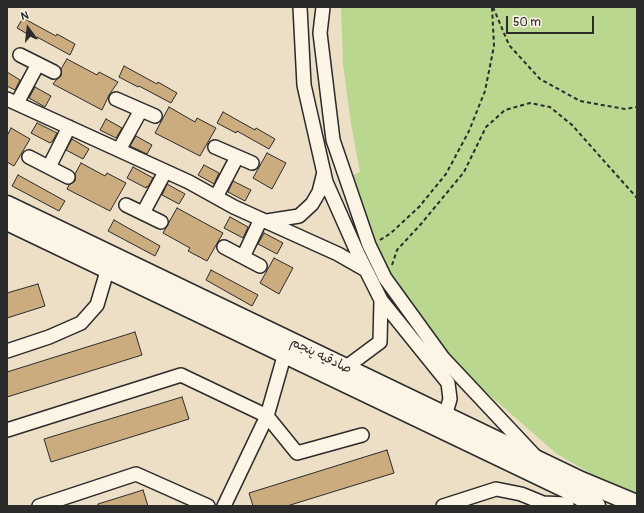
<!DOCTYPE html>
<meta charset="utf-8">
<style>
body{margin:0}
#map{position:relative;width:644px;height:513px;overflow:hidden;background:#eddfc6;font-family:Pangolin,sans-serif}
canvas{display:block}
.frame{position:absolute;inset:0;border:8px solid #2b2b2b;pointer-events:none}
.north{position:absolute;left:8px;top:8px;width:40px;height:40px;-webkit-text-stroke:3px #fcf5e5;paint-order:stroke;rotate:345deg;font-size:11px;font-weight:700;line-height:16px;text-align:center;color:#2b2b2b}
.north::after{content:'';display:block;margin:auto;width:14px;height:18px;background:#2b2b2b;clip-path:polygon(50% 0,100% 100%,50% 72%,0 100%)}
.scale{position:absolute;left:506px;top:16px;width:88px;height:18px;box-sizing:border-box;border:2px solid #2b2b2b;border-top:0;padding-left:5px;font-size:12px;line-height:14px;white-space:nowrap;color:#2b2b2b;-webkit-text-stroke:3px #fcf5e5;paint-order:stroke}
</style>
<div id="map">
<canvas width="644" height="513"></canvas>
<div class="frame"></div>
<div class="north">N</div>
<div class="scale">50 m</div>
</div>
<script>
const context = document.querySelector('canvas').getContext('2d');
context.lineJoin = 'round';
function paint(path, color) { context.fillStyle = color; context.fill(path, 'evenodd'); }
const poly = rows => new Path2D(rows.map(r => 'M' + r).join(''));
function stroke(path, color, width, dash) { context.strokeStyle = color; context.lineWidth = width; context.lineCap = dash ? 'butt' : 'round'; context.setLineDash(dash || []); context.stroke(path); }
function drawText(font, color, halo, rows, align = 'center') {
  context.font = font + ' Pangolin,"Playpen Sans Arabic",sans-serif'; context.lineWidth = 4; context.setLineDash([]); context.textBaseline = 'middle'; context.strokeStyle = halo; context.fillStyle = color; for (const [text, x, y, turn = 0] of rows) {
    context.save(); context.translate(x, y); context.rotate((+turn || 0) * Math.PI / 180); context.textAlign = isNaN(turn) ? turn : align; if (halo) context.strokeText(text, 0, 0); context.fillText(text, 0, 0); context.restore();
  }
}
paint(poly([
 [341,7,637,7,637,496,600,479,557,454,471,379,439,342,387,277,349,177,360,172,351,124,343,64]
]), '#b9d78f');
const building = poly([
 [23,18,56,36,57,34,75,44,70,55,37,37,36,39,17,28,23,18],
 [67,59,97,75,99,72,118,82,109,95,102,110,53,84,56,80,61,76,61,69,67,59],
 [124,66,157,84,158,82,177,93,171,103,139,86,138,87,119,77,124,66],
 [7,72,20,80,15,90,7,86,7,72],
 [35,87,51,96,45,107,29,98,35,87],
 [169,107,195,122,197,118,216,128,200,156,155,133,169,107],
 [223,112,255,130,256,128,275,139,269,149,237,131,236,133,217,123,223,112],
 [106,119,122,128,116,138,100,130,106,119],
 [37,123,57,133,52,142,51,142,50,143,31,133,37,123],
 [11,128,30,139,14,166,7,162,7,136,11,128],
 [136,136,152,145,147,154,130,146,136,136],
 [72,139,89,149,83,159,66,150,72,139],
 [267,153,286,163,272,189,253,178,267,153],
 [81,163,105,176,107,173,126,183,110,211,67,189,69,185,75,181,75,174,81,163],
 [204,165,219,173,214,184,198,175,204,165],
 [133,167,153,178,148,187,147,186,146,188,127,178,133,167],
 [18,175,65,201,59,211,12,186,18,175],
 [233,181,251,190,245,201,228,192,233,181],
 [167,184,185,194,179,204,162,195,167,184],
 [177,208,223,233,207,261,188,251,190,248,163,233,177,208],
 [230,217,248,227,243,238,224,228,230,217],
 [114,220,160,246,155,256,108,231,114,220],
 [264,233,283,243,277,254,258,244,264,233],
 [274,258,293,268,279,294,260,283,274,258],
 [211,270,258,295,252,306,206,280,211,270],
 [38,284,45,306,7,318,7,293,38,284],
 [135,332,142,355,7,397,7,372,135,332],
 [182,397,189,419,51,462,44,439,182,397],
 [387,450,394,473,287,506,253,506,249,493,387,450],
 [143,490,148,506,98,506,98,504,143,490]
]);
paint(building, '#cbac7f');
stroke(building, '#2b2b2b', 1);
const street = poly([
 [300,7,304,85,326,182,358,254,381,300,448,383,450,399,443,423],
 [323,7,320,33,333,140,369,245,385,278,443,358,534,455],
 [20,55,54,72],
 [7,99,189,182,234,207,338,254,366,270],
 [116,99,155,116],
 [17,103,38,64],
 [215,147,252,163],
 [119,150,141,110],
 [29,157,68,177],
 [49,167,69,127],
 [216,197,237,157],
 [126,205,161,222],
 [143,213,165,172],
 [267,221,299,216,312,204,319,192,324,172],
 [224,247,260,266],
 [243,257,261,219],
 [7,351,49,337,81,323,97,305,110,261],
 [345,368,380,342,381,300],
 [7,430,181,375,267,416,297,453,362,435],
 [39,506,136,474,208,506],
 [224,506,267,416,287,346],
 [443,506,496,489,521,494,543,503,567,504]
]);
const secondary = poly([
 [7,205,581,481,634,503,637,503],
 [7,221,573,492,596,506]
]);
stroke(street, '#2b2b2b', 16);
stroke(secondary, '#2b2b2b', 21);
stroke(poly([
 [493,7,509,45,540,79,580,101,625,109,637,107],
 [380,240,391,233,419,207,446,174,469,131,485,91,494,46,492,7],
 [392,265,397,250,421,224,464,172,486,127,505,110,530,103,550,107,572,125,637,198]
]), '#2b2b2b', 2, [4, 3]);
stroke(street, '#fcf5e5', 13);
stroke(secondary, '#fcf5e5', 18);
drawText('13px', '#2b2b2b', '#fcf5e5', [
 ["صادقیه پنجم",321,356,26]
]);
</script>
